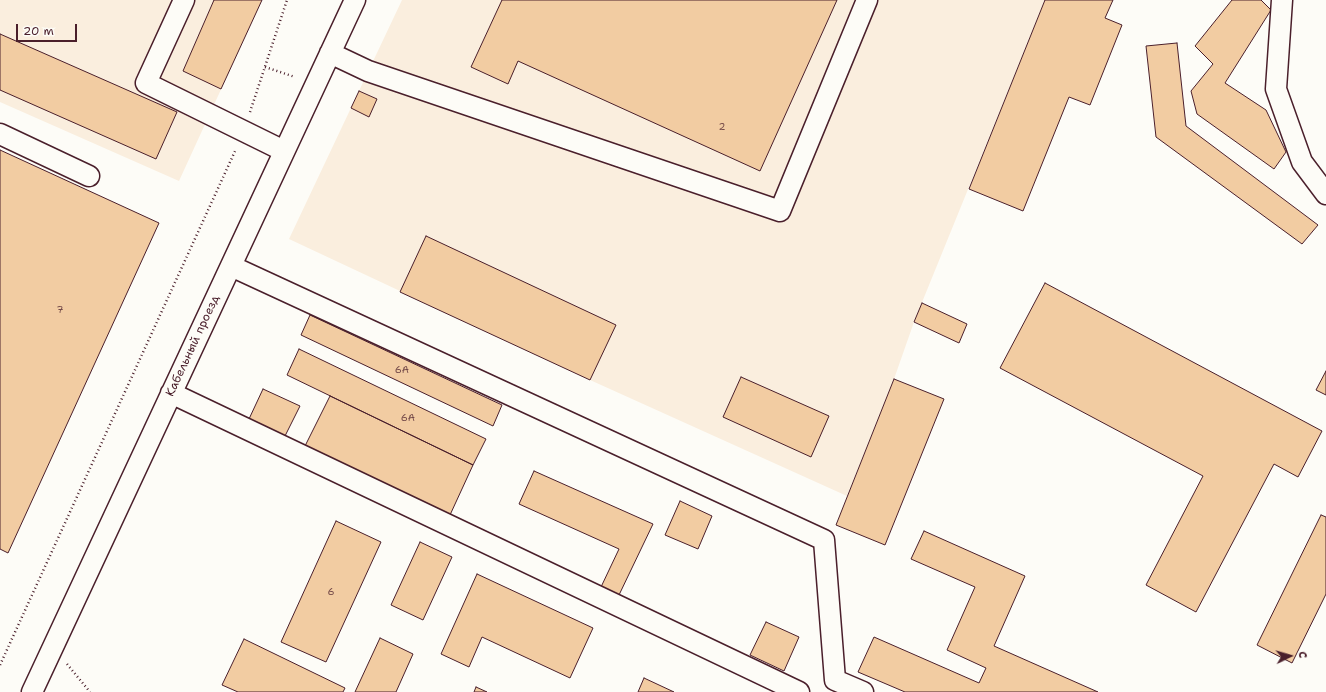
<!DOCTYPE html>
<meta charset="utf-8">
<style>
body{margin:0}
#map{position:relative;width:1326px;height:692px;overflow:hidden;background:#fdfcf7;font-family:"Shantell Sans",sans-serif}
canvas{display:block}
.north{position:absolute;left:1270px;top:636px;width:40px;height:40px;-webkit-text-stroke:3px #fdfcf7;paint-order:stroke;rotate:85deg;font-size:11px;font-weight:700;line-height:16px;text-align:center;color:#4a1f2b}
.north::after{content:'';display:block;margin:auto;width:14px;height:18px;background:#4a1f2b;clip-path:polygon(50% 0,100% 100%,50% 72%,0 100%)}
.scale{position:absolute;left:16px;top:24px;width:61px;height:18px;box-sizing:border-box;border:2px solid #4a1f2b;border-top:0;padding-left:5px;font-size:12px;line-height:14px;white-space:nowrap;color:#4a1f2b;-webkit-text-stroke:3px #fdfcf7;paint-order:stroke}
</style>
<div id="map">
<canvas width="1326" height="692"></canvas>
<div class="north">С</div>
<div class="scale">20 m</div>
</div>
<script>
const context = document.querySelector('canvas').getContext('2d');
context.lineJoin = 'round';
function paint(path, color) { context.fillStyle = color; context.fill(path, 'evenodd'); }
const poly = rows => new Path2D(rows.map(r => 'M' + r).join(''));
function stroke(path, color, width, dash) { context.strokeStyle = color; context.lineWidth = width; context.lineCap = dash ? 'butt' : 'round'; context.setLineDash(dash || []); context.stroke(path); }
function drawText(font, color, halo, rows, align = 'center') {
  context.font = font + ' "Shantell Sans",sans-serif'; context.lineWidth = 3; context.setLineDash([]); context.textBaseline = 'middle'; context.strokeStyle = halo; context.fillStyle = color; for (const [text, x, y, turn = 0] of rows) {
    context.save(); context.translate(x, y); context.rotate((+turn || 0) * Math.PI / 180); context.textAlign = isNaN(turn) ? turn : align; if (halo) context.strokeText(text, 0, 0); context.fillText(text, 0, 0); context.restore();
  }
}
paint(poly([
 [0,0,262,0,179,181,0,102],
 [402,0,1045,0,914,322,894,379,847,496,590,380,289,239]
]), '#faeede');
const building = poly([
 [214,0,262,0,221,89,183,71,214,0],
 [502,0,837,0,760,171,518,61,508,84,471,67,502,0],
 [1045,0,1113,0,1105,18,1122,25,1090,105,1069,97,1023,211,969,189,1045,0],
 [1232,0,1261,0,1271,10,1225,83,1266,110,1286,152,1274,169,1197,114,1191,91,1213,64,1195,46,1232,0],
 [0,34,177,112,156,159,0,90,0,34],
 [1177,43,1186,126,1318,225,1302,244,1156,137,1146,46,1177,43],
 [359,91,377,99,369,117,351,108,359,91],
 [0,150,159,223,8,553,0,549,0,150],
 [426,236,616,325,590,380,400,292,426,236],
 [1045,283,1322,431,1298,477,1274,464,1196,612,1146,585,1203,476,1000,368,1045,283],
 [922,303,967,324,959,343,914,322,922,303],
 [310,315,502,405,493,426,301,335,310,315],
 [299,349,486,439,473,465,287,375,299,349],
 [1326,371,1326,395,1316,390,1326,371],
 [741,377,829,416,811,457,723,417,741,377],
 [894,379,944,399,885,545,836,525,894,379],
 [263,389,300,406,285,436,249,419,263,389],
 [330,396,473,465,450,515,305,446,330,396],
 [534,471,653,524,619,595,601,587,619,549,519,504,534,471],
 [680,501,712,516,698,549,665,535,680,501],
 [1321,515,1326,517,1326,594,1292,663,1257,645,1321,515],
 [336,521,381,542,326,662,281,642,336,521],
 [924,531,1025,576,994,646,1098,692,905,692,858,672,874,637,979,683,986,668,947,650,975,587,911,559,924,531],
 [420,542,452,557,423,620,391,605,420,542],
 [477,574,593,628,570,678,482,637,469,667,441,654,477,574],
 [766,622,799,637,784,671,750,655,766,622],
 [380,638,413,654,396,692,355,692,380,638],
 [244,639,345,688,343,692,238,692,222,685,244,639],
 [644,678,674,692,638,692,644,678],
 [476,687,487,692,474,692,476,687]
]);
paint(building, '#f2cca2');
stroke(building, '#4a1f2b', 1);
const minor = poly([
 [184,0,146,83,284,151],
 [1282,0,1276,89,1302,162,1326,194],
 [330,53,368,71,780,211,867,0],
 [0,134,89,176],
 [231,266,824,540,835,680,863,692],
 [171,393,799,692],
 [32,692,355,0]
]);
stroke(minor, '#4a1f2b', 23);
stroke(poly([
 [265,67,295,77],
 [250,112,287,0],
 [67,664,90,692],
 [0,665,236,149]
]), '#4a1f2b', 2.5, [1, 3]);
stroke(minor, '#fdfcf7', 20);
drawText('10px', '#744a49', null, [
 ["2",722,127],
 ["7",60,310],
 ["6А",402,370],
 ["6А",408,418],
 ["6",331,592]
]);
drawText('12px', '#4a1f2b', '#fdfcf7', [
 ["Кабельный проезд",193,346,-65]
]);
</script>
